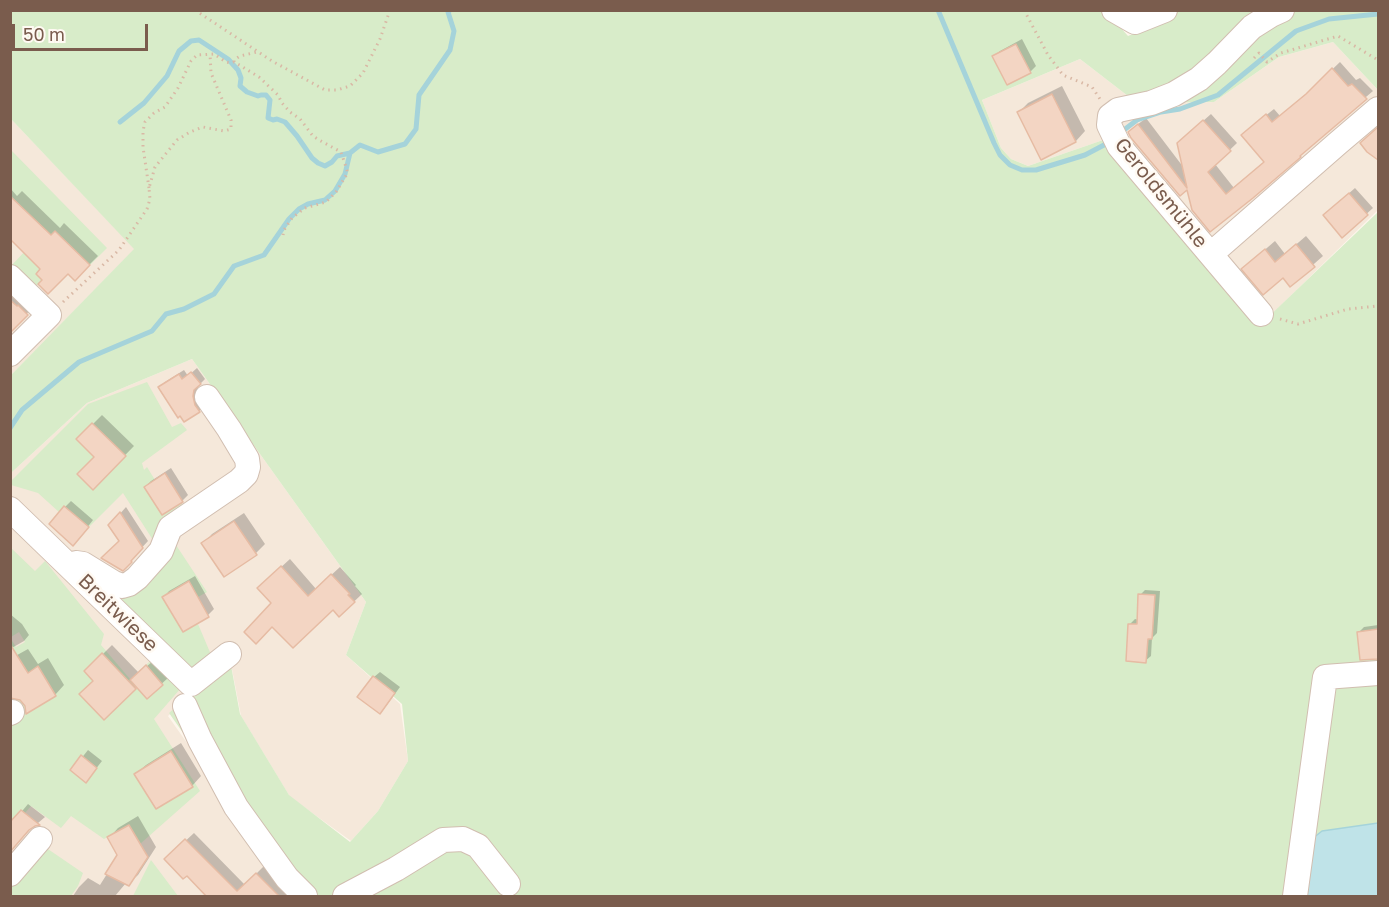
<!DOCTYPE html>
<meta charset="utf-8">
<style>
body{margin:0}
#map{position:relative;width:1389px;height:907px;overflow:hidden;background:#fdf6ec;font-family:"Golos Text",sans-serif}
canvas{display:block}
.frame{position:absolute;inset:0;border:12px solid #7a5c4d;pointer-events:none}
.scale{position:absolute;left:12px;top:24px;width:136px;height:27px;box-sizing:border-box;border:3px solid #7a5c4d;border-top:0;padding-left:8px;font-size:18px;line-height:21px;white-space:nowrap;color:#7a5c4d;-webkit-text-stroke:4px #fffaf3;paint-order:stroke}
</style>
<div id="map">
<canvas width="1389" height="907"></canvas>
<div class="frame"></div>
<div class="scale">50 m</div>
</div>
<script>
const context = document.querySelector('canvas').getContext('2d');
context.lineJoin = 'round';
function paint(path, color) { context.fillStyle = color; context.fill(path, 'evenodd'); }
const poly = rows => new Path2D(rows.map(r => 'M' + r).join(''));
function stroke(path, color, width, dash) { context.strokeStyle = color; context.lineWidth = width; context.lineCap = dash ? 'butt' : 'round'; context.setLineDash(dash || []); context.stroke(path); }
function drawText(font, color, halo, rows, align = 'center') {
  context.font = font + ' "Golos Text",sans-serif'; context.lineWidth = 5; context.setLineDash([]); context.textBaseline = 'middle'; context.strokeStyle = halo; context.fillStyle = color; for (const [text, x, y, turn = 0] of rows) {
    context.save(); context.translate(x, y); context.rotate((+turn || 0) * Math.PI / 180); context.textAlign = isNaN(turn) ? turn : align; if (halo) context.strokeText(text, 0, 0); context.fillText(text, 0, 0); context.restore();
  }
}
paint(poly([
 [1333,42,1378,90,1378,210,1262,324,1106,139,1028,166,1011,159,1001,148,982,100,1080,59,1137,103,1214,102,1279,57],
 [11,119,135,249,11,375],
 [192,359,366,602,346,655,400,704,408,761,378,811,351,841,290,797,241,716,230,659,168,716,295,896,11,896,11,473,87,403]
]), '#f5e8da');
paint(poly([
 [1105,10,1128,36,1147,28,1139,11,1378,11,1378,90,1333,42,1279,57,1214,102,1137,103,1080,59,982,100,1001,148,1011,159,1028,166,1106,139,1261,324,1378,212,1378,896,298,896,169,713,230,660,240,714,289,795,350,842,378,811,408,761,402,704,346,655,366,602,192,359,87,403,11,473,11,375,134,249,11,119,11,11],
 [10,149,107,248,90,265,55,231,29,258,41,269,36,274,52,291,50,292,40,282,33,290,11,266,45,230,13,198,11,200],
 [147,382,172,427,181,423,187,430,142,463,144,470,147,467,155,480,144,487,162,515,182,503,185,510,158,548,123,493,89,527,59,512,38,493,11,485,11,481,88,404],
 [176,545,207,592,198,597,188,581,162,597,183,632,198,624,212,657,194,672,117,603],
 [10,547,35,571,45,561,104,634,101,645,147,699,163,685,146,665,152,659,181,688,154,719,200,791,140,844,129,825,104,839,71,816,61,828,31,806,25,813,20,810,11,822,11,639,16,647,25,642,19,632,11,637],
 [42,845,83,873,78,886,71,896,11,896,11,882],
 [151,860,178,896,133,896]
]), '#d8ecc9');
const water = poly([
 [1378,823,1378,896,1307,896,1312,839,1322,831,1378,823]
]);
paint(water, '#bfe3e8');
stroke(water, '#a5d3da', 1.5);
paint(poly([
 [1022,39,1036,66,1030,72,994,56,1000,51],
 [1340,62,1356,80,1360,78,1373,91,1210,230,1188,187,1180,194,1137,125,1146,118,1184,168,1186,136,1211,114,1237,143,1215,164,1234,188,1266,162,1250,128,1274,109,1280,116,1314,87],
 [1062,86,1085,131,1076,141,1041,158,1019,112,1028,103],
 [10,188,17,196,22,191,60,228,64,223,98,256,75,279,68,272,44,280,43,269,10,236],
 [1355,188,1373,208,1342,236,1330,210],
 [1306,236,1323,256,1290,285,1283,276,1253,260,1275,241,1285,254],
 [10,282,36,304,10,331],
 [197,368,205,379,199,385,197,390,199,399,204,406,199,411,160,387,165,382,184,370,188,376],
 [102,415,134,446,93,488,96,457,78,439],
 [171,468,188,495,182,501,145,487,151,481],
 [71,501,93,520,79,538,65,507],
 [126,507,148,541,136,554,137,555,122,569,121,541,110,525],
 [244,513,265,544,256,553,225,575,203,544,212,534],
 [290,559,316,589,340,567,356,585,355,586,362,594,340,615,333,608,273,603,267,580],
 [195,576,214,609,208,615,183,630,164,597,169,591],
 [1145,590,1160,591,1157,633,1152,638,1151,656,1145,661,1130,624,1135,619,1139,620,1140,595],
 [10,614,22,624,29,635,24,641,10,649],
 [1378,625,1378,656,1361,658,1358,633,1364,627],
 [112,645,139,673,153,661,168,678,147,697,137,686,104,718,95,680,86,671],
 [28,649,38,664,48,658,64,685,55,695,10,659],
 [380,672,400,687,386,706,374,677],
 [181,743,201,776,192,786,136,774,146,765],
 [88,750,102,761,91,775,72,770],
 [28,804,45,817,38,823,30,827,10,851,10,820,13,822],
 [138,816,156,847,138,875,128,884,126,883,115,896,73,896,79,887,88,878,100,885,119,855,109,838,118,828],
 [194,833,245,885,264,866,282,884,279,887,288,896,210,896,187,873,166,859]
]), '#0003');
stroke(poly([
 [938,10,994,143,1000,155,1010,165,1022,170,1036,170,1085,155,1104,145,1110,140],
 [120,122,144,103,167,76,179,51,191,41,199,40,228,59,238,70,241,78,240,86,247,92,258,96,261,95,266,95,270,100,268,118,273,120,277,119,285,122,297,136,312,158,318,163,325,166,332,162,337,156,350,153],
 [1120,133,1137,120,1161,112,1180,109,1218,95,1296,31,1329,19,1378,14],
 [10,428,22,410,79,362,152,331,166,314,184,309,214,294,234,266,264,255,289,219,299,209,308,204,325,200,335,191,345,174,350,153,360,145,378,152,405,144,416,129,419,95,450,50,454,31,448,12,450,10]
]), '#a5d3da', 5);
const building = poly([
 [1016,44,1031,73,1007,85,992,56,1016,44],
 [1332,68,1348,86,1352,84,1367,99,1300,156,1301,157,1253,198,1210,232,1192,210,1187,190,1180,196,1131,138,1128,132,1138,124,1187,188,1177,143,1203,120,1231,151,1208,172,1226,194,1264,162,1241,135,1266,114,1272,122,1306,94,1332,68],
 [1052,94,1076,142,1041,160,1017,112,1052,94],
 [1378,127,1378,160,1367,152,1360,143,1378,127],
 [1349,193,1368,215,1342,238,1323,215,1349,193],
 [10,196,51,235,55,231,90,265,75,281,68,274,48,294,38,284,42,280,36,274,40,269,10,239,10,196],
 [1296,244,1315,267,1290,287,1283,278,1263,295,1241,269,1265,249,1275,262,1296,244],
 [10,300,17,306,18,305,28,315,10,333,10,300],
 [191,372,201,384,194,390,193,396,195,405,200,412,184,422,180,416,178,418,158,387,179,374,182,379,191,372],
 [92,423,126,456,93,490,77,474,94,457,76,439,92,423],
 [165,473,183,502,162,515,144,487,165,473],
 [64,506,89,527,73,546,49,524,64,506],
 [120,512,143,548,131,561,132,562,123,571,101,558,119,541,108,525,120,512],
 [234,521,257,555,224,577,201,543,234,521],
 [281,566,308,596,331,574,350,594,348,595,355,602,339,617,333,610,293,648,272,627,256,644,244,632,271,603,257,588,281,566],
 [189,581,209,617,183,632,162,597,189,581],
 [1138,594,1155,595,1152,639,1148,639,1146,663,1126,661,1128,624,1137,624,1138,594],
 [1378,629,1378,659,1360,660,1357,632,1378,629],
 [10,644,28,673,38,666,56,696,26,714,25,706,20,700,10,698,10,644],
 [102,653,136,689,104,720,79,694,93,681,84,671,102,653],
 [146,665,163,685,147,699,130,680,146,665],
 [373,676,395,693,380,714,357,697,373,676],
 [171,751,193,787,156,809,134,774,171,751],
 [81,755,97,768,86,783,70,770,81,755],
 [21,810,40,825,35,826,29,830,10,852,10,822,21,810],
 [129,825,148,857,129,886,105,874,117,855,107,837,129,825],
 [185,839,237,891,256,873,280,897,207,897,187,876,183,879,164,859,185,839]
]);
paint(building, '#f3d5c3');
stroke(building, '#e6bba3', 1.5);
const minor = poly([
 [1114,10,1135,22,1165,10],
 [1211,254,1338,143,1378,109],
 [10,277,49,315,10,354],
 [1261,314,1119,146,1109,125,1110,116,1118,110,1151,103,1174,94,1199,79,1217,63,1252,27,1271,15,1282,10],
 [10,509,191,684,229,654],
 [71,567,76,563,83,564,114,583,122,586,129,584,137,578,161,551,170,528,239,481,246,474,248,467,247,459,229,429,207,397],
 [185,706,200,740,236,807,287,878,305,896],
 [10,713,12,712],
 [10,874,40,839],
 [345,896,396,869,443,840,463,839,478,846,508,884],
 [1295,896,1325,677,1378,673]
]);
stroke(minor, '#d1beb0', 26);
stroke(poly([
 [195,10,272,61,325,90,337,90,350,86,363,73,380,39,390,10],
 [1024,10,1048,55,1063,75,1092,87,1100,99],
 [1254,58,1259,53,1267,62,1281,53,1338,36,1378,60],
 [234,62,234,60,240,56,257,52],
 [149,188,143,147,143,131,145,122,154,113,165,107,178,88,191,61,197,55,214,54,226,62,232,63,234,62,241,66,259,77,278,95,282,103,290,112,300,119,313,136,319,140,341,152,347,170,347,174,336,192,326,202,305,208,301,211,292,218,284,230,283,235],
 [63,302,119,250,147,209,150,199,149,188,155,167,177,140,190,132,203,127,224,131,231,129,231,120,211,73,210,54],
 [1280,319,1298,324,1348,309,1378,306]
]), '#d9b8a5', 3, [1.5, 4.5]);
stroke(minor, '#fff', 24);
drawText('20px', '#7a5c4d', '#fffaf3', [
 ["Geroldsmühle",1161,193,51],
 ["Breitwiese",118,613,44]
]);
</script>
